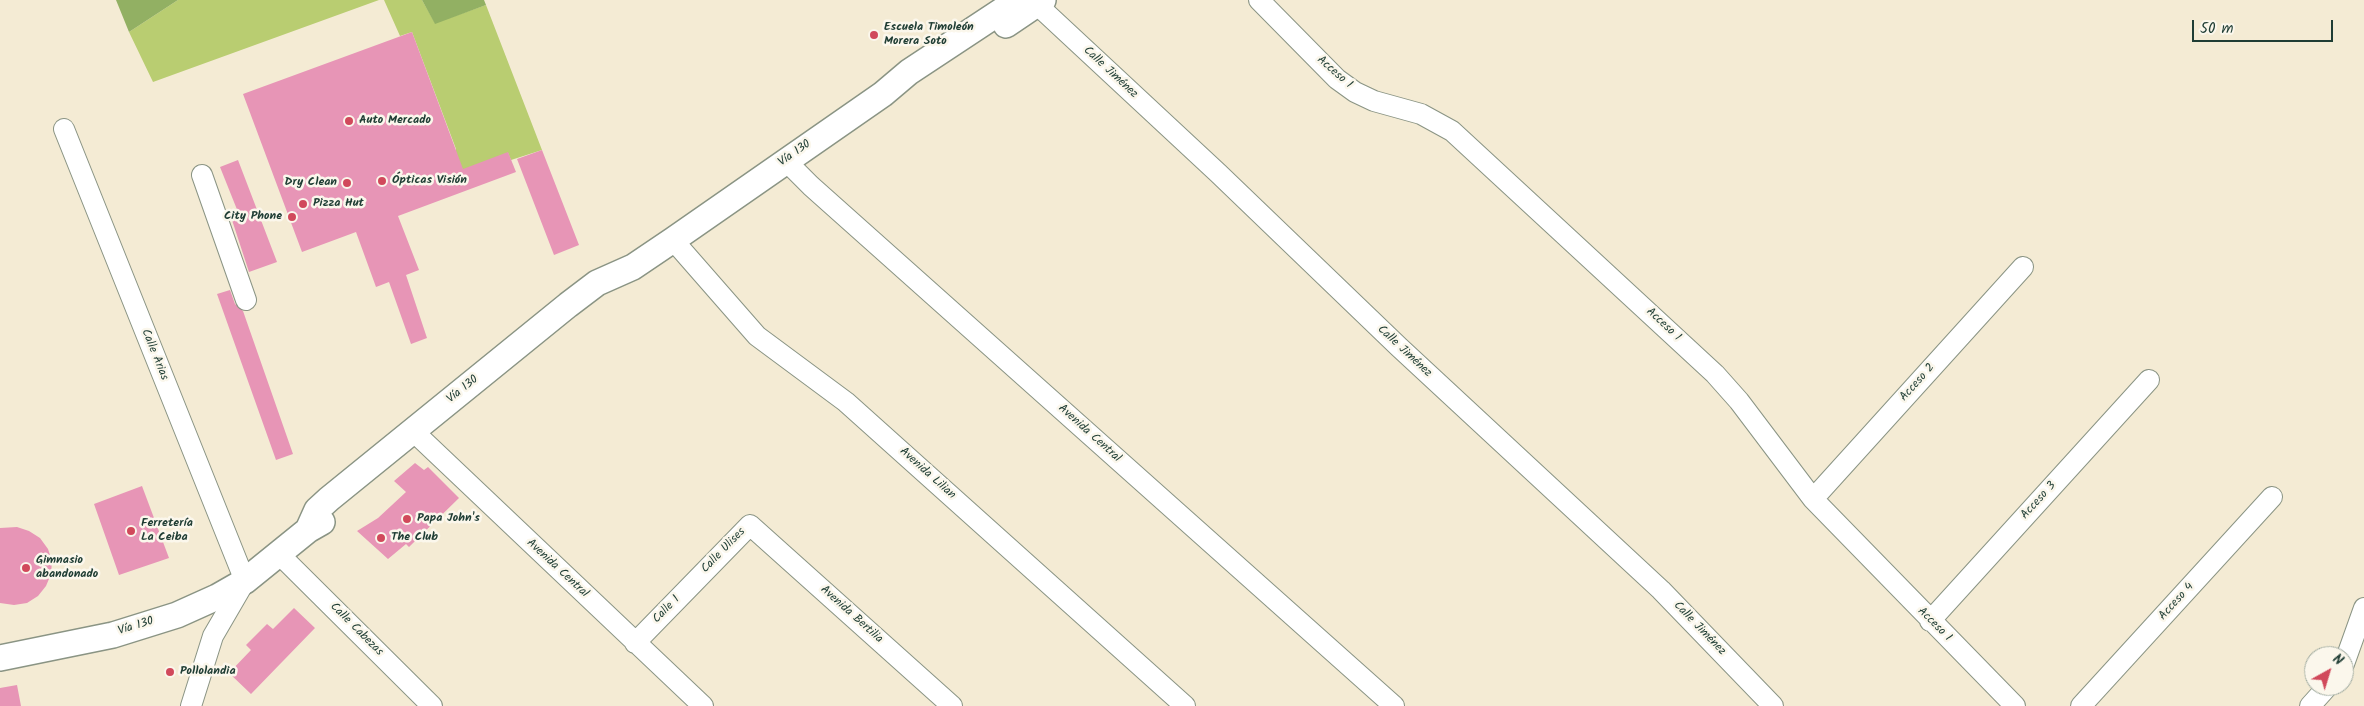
<!DOCTYPE html>
<meta charset="utf-8">
<style>
body{margin:0}
#map{position:relative;width:2364px;height:706px;overflow:hidden;background:#f4ebd4;font-family:Kalam,sans-serif}
canvas{display:block}
.north{position:absolute;left:2304px;top:646px;width:50px;height:50px;box-sizing:border-box;background:#fbf7ec;border:1px solid #a3ada2;border-radius:50%;rotate:39deg;font-size:14px;font-weight:700;line-height:20px;text-align:center;color:#1f3d34}
.north::after{content:'';display:block;margin:auto;width:18px;height:22px;background:#d1495b;clip-path:polygon(50% 0,100% 100%,50% 72%,0 100%)}
.scale{position:absolute;left:2192px;top:20px;width:141px;height:22px;box-sizing:border-box;border:2px solid #1f3d34;border-top:0;padding-left:6px;font-size:15px;line-height:18px;white-space:nowrap;color:#1f3d34;-webkit-text-stroke:4px #fbf7ec;paint-order:stroke}
</style>
<div id="map">
<canvas width="2364" height="706"></canvas>
<div class="north">N</div>
<div class="scale">50 m</div>
</div>
<script>
const context = document.querySelector('canvas').getContext('2d');
context.lineJoin = 'round';
function paint(path, color) { context.fillStyle = color; context.fill(path, 'evenodd'); }
const poly = rows => new Path2D(rows.map(r => 'M' + r).join(''));
function stroke(path, color, width, dash) { context.strokeStyle = color; context.lineWidth = width; context.lineCap = dash ? 'butt' : 'round'; context.setLineDash(dash || []); context.stroke(path); }
function drawText(font, color, halo, rows, align = 'center') {
  context.font = font + ' Kalam,sans-serif'; context.lineWidth = 5; context.setLineDash([]); context.textBaseline = 'middle'; context.strokeStyle = halo; context.fillStyle = color; for (const [text, x, y, turn = 0] of rows) {
    context.save(); context.translate(x, y); context.rotate((+turn || 0) * Math.PI / 180); context.textAlign = isNaN(turn) ? turn : align; if (halo) context.strokeText(text, 0, 0); context.fillText(text, 0, 0); context.restore();
  }
}
paint(poly([
 [178,0,379,0,153,82,129,32],
 [384,0,422,0,435,23,486,5,542,150,511,160,508,153,452,174,456,149,412,32,400,36]
]), '#b9cd71');
paint(poly([
 [116,0,178,0,129,32],
 [422,0,484,0,486,5,435,24]
]), '#92b063');
paint(poly([
 [412,32,463,169,508,152,516,172,398,216,419,270,406,275,427,338,411,344,389,282,376,287,356,232,302,252,243,94],
 [542,150,579,245,554,255,517,159],
 [238,160,277,262,249,272,232,220,240,217,220,167],
 [230,290,235,304,243,311,293,454,276,460,217,294],
 [415,463,424,470,428,467,459,498,409,547,406,544,388,559,357,531,378,518,406,492,394,481],
 [142,486,169,558,119,575,94,504],
 [17,527,29,531,40,538,48,549,52,561,51,574,46,586,38,596,27,603,14,605,0,603,0,528],
 [294,608,315,628,251,694,229,673,251,650,246,645,267,624,273,629],
 [17,685,21,706,0,706,0,688]
]), '#e795b6');
const minor = poly([
 [1032,0,1218,173,1399,347,1661,590,1773,706],
 [1259,0,1337,79,1355,92,1374,101,1421,114,1452,131,1715,374,1739,401,1813,499,2015,706],
 [64,129,245,581,213,636,191,706],
 [785,160,811,186,1394,706],
 [202,175,246,300],
 [673,240,757,336,846,402,1185,706],
 [413,431,703,706],
 [1813,499,2023,267],
 [279,554,432,706],
 [1930,621,2149,380],
 [635,643,750,525,952,706],
 [2344,664,2364,608],
 [2081,706,2272,497],
 [2310,706,2328,686]
]);
const major = poly([
 [1006,25,1043,0],
 [308,530,317,510,329,499,568,305,597,283,633,267,673,240,883,94,909,72,1018,0],
 [0,658,113,635,177,615,217,597,245,581,308,530,322,522]
]);
stroke(minor, '#8a9484', 22);
stroke(major, '#8a9484', 28);
stroke(minor, '#fff', 20);
stroke(major, '#fff', 25);
for (const [x, y, r, color] of [
 [874,35,5,"#d1495b"],
 [349,121,5,"#d1495b"],
 [382,181,5,"#d1495b"],
 [347,183,5,"#d1495b"],
 [303,204,5,"#d1495b"],
 [292,217,5,"#d1495b"],
 [407,519,5,"#d1495b"],
 [131,531,5,"#d1495b"],
 [381,538,5,"#d1495b"],
 [26,568,5,"#d1495b"],
 [170,672,5,"#d1495b"]
]) { const dot = new Path2D(); dot.arc(x, y, r, 0, 2 * Math.PI); context.fillStyle = color; context.fill(dot); stroke(dot, '#fbf7ec', 2); }
drawText('bold 12px', '#1f3d34', '#fbf7ec', [
 ["Escuela Timoleón",884,28],
 ["Morera Soto",884,42],
 ["Auto Mercado",359,121],
 ["Ópticas Visión",392,181],
 ["Dry Clean",337,183,"right"],
 ["Pizza Hut",313,204],
 ["City Phone",282,217,"right"],
 ["Papa John's",417,519],
 ["Ferretería",141,524],
 ["La Ceiba",141,538],
 ["The Club",391,538],
 ["Gimnasio",36,561],
 ["abandonado",36,575],
 ["Pollolandia",180,672]
], 'left');
drawText('12px', '#1f3d34', '#fbf7ec', [
 ["Calle Jiménez",1110,73,43],
 ["Acceso 1",1334,73,41],
 ["Vía 130",795,154,-35],
 ["Acceso 1",1663,325,43],
 ["Calle Jiménez",1404,352,43],
 ["Calle Arias",154,355,68],
 ["Acceso 2",1918,383,-48],
 ["Vía 130",463,390,-39],
 ["Avenida Central",1089,434,42],
 ["Avenida Lilian",927,474,42],
 ["Acceso 3",2039,501,-48],
 ["Calle Ulises",724,551,-46],
 ["Avenida Central",557,569,43],
 ["Acceso 4",2177,602,-48],
 ["Calle 1",667,610,-46],
 ["Avenida Bertilia",851,615,42],
 ["Acceso 1",1934,625,45],
 ["Vía 130",136,627,-17],
 ["Calle Jiménez",1699,629,46],
 ["Calle Cabezas",356,630,45]
]);
</script>
